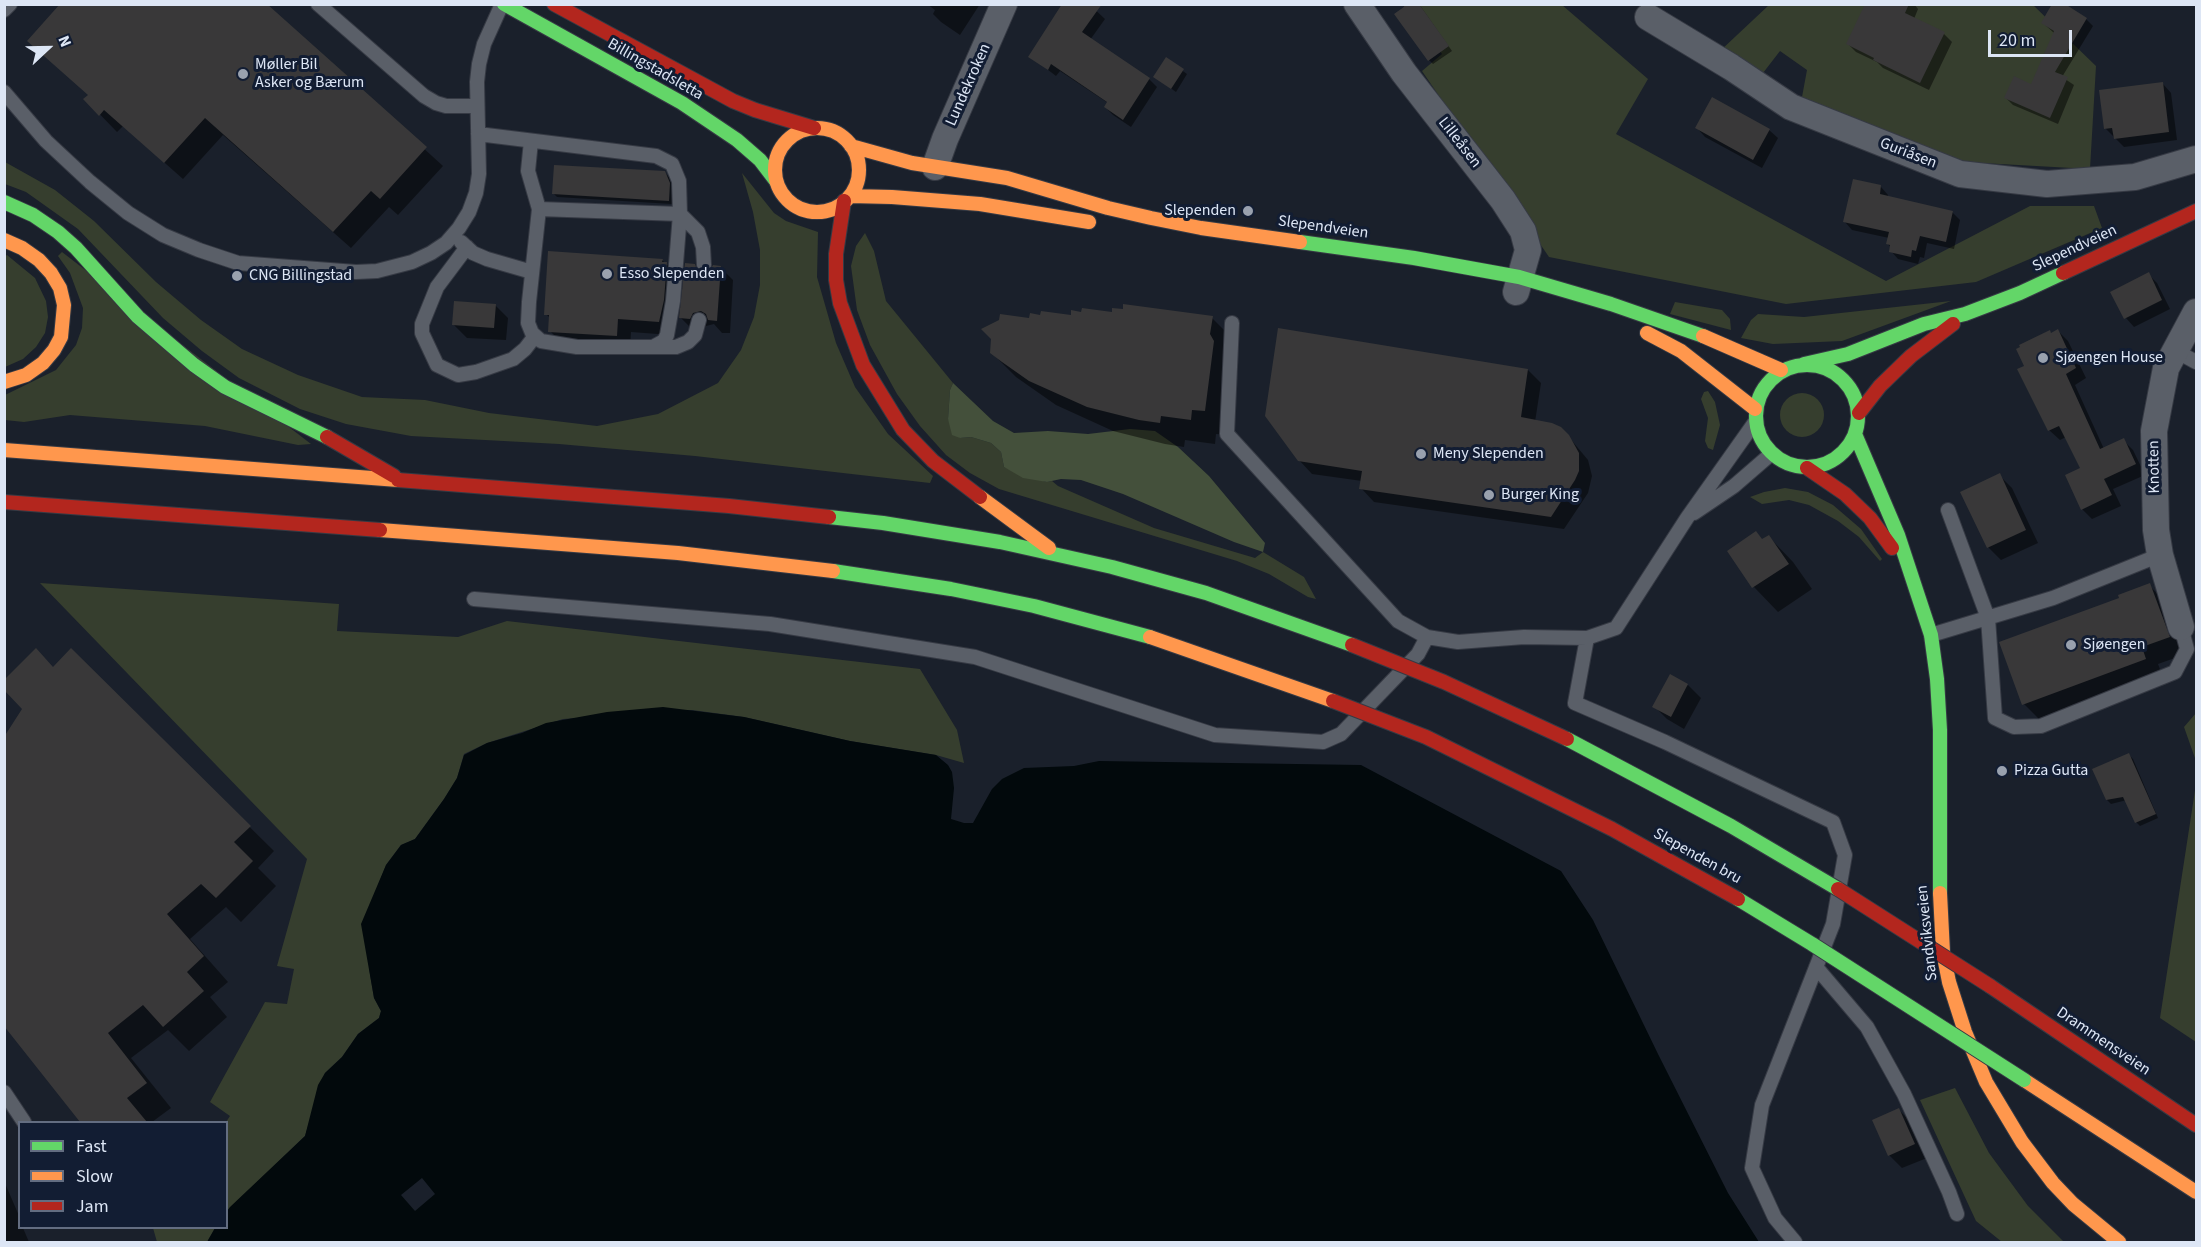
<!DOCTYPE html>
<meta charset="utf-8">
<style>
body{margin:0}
#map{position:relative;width:2201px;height:1247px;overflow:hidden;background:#1a202b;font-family:"Source Sans 3",sans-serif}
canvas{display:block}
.frame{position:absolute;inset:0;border:6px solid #dde6f5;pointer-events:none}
.legend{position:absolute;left:18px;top:1121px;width:210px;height:108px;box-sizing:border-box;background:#121d33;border:2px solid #636d81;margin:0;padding:8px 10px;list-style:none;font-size:18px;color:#dde6f5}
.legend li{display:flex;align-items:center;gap:12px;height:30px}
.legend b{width:30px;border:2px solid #636d81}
.north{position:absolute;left:18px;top:18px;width:60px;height:60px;-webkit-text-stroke:4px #121d33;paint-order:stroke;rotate:68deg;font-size:16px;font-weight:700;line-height:24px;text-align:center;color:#dde6f5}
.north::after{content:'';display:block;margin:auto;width:21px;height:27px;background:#dde6f5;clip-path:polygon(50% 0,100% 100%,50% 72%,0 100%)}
.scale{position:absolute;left:1988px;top:30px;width:84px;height:27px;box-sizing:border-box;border:3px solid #dde6f5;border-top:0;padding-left:8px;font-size:18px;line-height:21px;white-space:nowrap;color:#dde6f5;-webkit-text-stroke:4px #121d33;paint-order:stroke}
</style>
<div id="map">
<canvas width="2201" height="1247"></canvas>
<div class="frame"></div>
<ul class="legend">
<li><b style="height:8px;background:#63d668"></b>Fast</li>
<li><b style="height:8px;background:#ff974d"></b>Slow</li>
<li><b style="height:8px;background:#b3261e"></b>Jam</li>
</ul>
<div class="north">N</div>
<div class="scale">20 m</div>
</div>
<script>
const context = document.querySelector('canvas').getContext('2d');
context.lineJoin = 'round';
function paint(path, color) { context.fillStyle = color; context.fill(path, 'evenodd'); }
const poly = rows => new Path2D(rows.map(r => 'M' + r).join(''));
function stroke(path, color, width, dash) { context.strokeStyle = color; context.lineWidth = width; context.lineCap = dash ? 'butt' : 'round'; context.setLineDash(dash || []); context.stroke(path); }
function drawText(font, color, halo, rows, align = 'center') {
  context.font = font + ' "Source Sans 3",sans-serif'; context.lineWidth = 6; context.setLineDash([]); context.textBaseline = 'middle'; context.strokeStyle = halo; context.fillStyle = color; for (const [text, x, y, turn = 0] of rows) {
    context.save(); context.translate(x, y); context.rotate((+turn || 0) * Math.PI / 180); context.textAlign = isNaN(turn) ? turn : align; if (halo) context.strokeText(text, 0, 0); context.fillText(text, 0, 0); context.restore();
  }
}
paint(poly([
 [1403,5,1562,5,1648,79,1616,134,1886,281,2030,206,2094,206,2102,228,1976,282,1786,304,1549,257,1422,71,1442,54],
 [1769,5,2033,5,2096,66,2090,169,1964,162,1802,97,1807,70,1780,51,1763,73,1720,51],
 [5,162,55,190,94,221,156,282,201,320,242,349,298,375,362,397,425,400,489,413,597,426,658,414,718,383,741,350,754,317,760,285,760,250,753,212,742,173,774,213,786,221,818,232,817,277,836,343,855,387,888,434,933,476,930,483,695,456,559,444,411,436,346,424,300,409,239,378,202,351,163,318,78,229,26,192,5,184],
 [865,233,874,251,886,301,953,383,950,390,948,419,960,438,971,437,991,443,1001,452,1004,467,1046,482,1052,481,1058,486,1154,528,1255,558,1263,552,1304,577,1316,599,1308,597,1269,574,1237,561,999,489,970,473,946,455,920,426,897,394,870,345,857,310,851,266,856,246],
 [62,252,311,444,298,445,205,426,70,415,24,422,5,420,5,395,56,370,76,345,82,328,83,308,70,273,58,256],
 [7,255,35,278,46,301,48,317,45,333,36,347,23,359,5,367,4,257],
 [1951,301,1842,341,1773,344,1741,338,1751,320,1758,314,1804,317],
 [1675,302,1722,310,1730,319,1731,330,1670,314],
 [1708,391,1715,402,1720,425,1713,450,1708,448,1705,441,1708,418,1701,399,1704,392],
 '1780 415a22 22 0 1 1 44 0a22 22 0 1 1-44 0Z',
 [1785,488,1808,492,1833,505,1861,529,1882,559,1880,561,1859,537,1838,521,1809,505,1789,500,1762,504,1750,497,1764,492],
 [40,583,339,604,337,631,458,637,507,621,920,669,957,730,964,763,936,755,850,741,744,717,692,710,563,719,487,743,464,754,457,778,444,799,415,839,401,845,386,865,372,901,369,968,374,998,381,1011,379,1018,358,1034,342,1057,325,1073,305,1136,227,1211,226,1122,230,1116,210,1102,265,1002,287,1004,294,969,277,966,307,859],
 [2196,713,2196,761,2184,727],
 [2196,784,2196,1042,2160,1018],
 [1955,1088,1989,1153,2028,1206,2064,1242,2002,1242,1976,1221,1920,1100],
 [153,1228,215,1228,207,1242,157,1242]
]), '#363e2e');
paint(poly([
 [953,383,993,421,1014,433,1048,431,1088,434,1130,429,1155,431,1178,447,1209,476,1265,543,1263,552,1234,542,1123,494,1081,480,1061,479,1047,482,1023,478,1004,467,1001,452,991,443,971,437,960,438,952,435,948,419,950,390]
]), '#44503b');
paint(poly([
 [663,707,744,717,850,741,936,755,948,765,952,772,954,788,951,819,964,823,973,823,992,789,1002,779,1024,768,1074,766,1099,761,1361,765,1561,871,1593,920,1658,1054,1728,1193,1759,1242,207,1242,215,1228,226,1228,227,1211,230,1207,305,1136,318,1085,325,1073,342,1057,358,1034,379,1018,381,1011,374,998,361,924,386,865,401,845,415,839,444,799,457,778,464,755,487,743,522,733,546,723,607,712]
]), '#02090c');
paint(poly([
 [422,1178,435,1194,415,1211,401,1195]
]), '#1a202b');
paint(poly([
 [265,4,443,166,398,215,389,207,351,248,223,135,183,179,123,126,117,132,85,99,89,96],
 [927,4,980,4,960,35,941,22,933,14,935,10],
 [1089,4,1105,19,1090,40,1149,79,1157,87,1131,127,1113,115,1105,107,1108,103,1060,71,1056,76,1030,56],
 [1419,4,1452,51,1433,64,1429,60],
 [1883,4,1914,4,1918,9,1914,19,1944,34,1952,42,1929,90,1883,68,1877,62,1856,52,1848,44],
 [2086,19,2093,26,2062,77,2074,85,2058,124,2013,105,2006,98,2032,86,2054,33,2043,23],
 [1166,59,1187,74,1176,92,1155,77],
 [2163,84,2171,93,2177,140,2124,147,2105,128],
 [1697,128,1769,130,1778,138,1762,168,1705,137],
 [665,173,669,177,673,188,672,204,557,197,553,193],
 [1881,187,1888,195,1888,197,1952,212,1960,220,1954,249,1927,243,1924,258,1920,257,1918,264,1898,259,1891,251,1891,248,1888,244,1889,238,1852,230,1845,222],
 [662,260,680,277,671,335,631,332,630,349,563,344,550,331,551,319,546,314],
 [694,265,704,275,720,267,733,280,730,333,722,333,714,324,706,326,703,332,694,331,681,318],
 [2148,274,2157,283,2170,309,2134,327,2126,318,2112,292],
 [495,305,508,318,506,340,467,338,454,325],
 [1113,313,1212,318,1237,343,1234,360,1238,367,1229,435,1216,434,1215,444,1185,440,1184,447,1165,444,1113,431,1056,405,1016,377,991,352,1031,319],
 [2058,331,2068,341,2086,378,2075,385,2104,449,2123,440,2133,450,2145,475,2113,489,2121,506,2092,519,2082,509,2082,469,2066,437,2060,440,2049,430,2026,366,2050,332,2052,334],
 [1528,370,1541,383,1535,422,1568,436,1588,460,1592,476,1588,493,1564,529,1374,502,1361,488,1362,481,1312,474,1299,460],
 [1999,475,2012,488,2038,543,2001,560,1988,547],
 [1769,537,1793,562,1812,589,1778,612,1754,587,1729,551],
 [2149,585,2166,603,2186,654,2158,664,2163,677,2041,721,2024,704,2121,599],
 [71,651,274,851,258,868,276,886,241,922,226,907,190,939,228,982,210,997,227,1017,189,1051,168,1030,131,1058,171,1108,152,1122,82,1122,4,1023,54,669],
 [1688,685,1701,698,1684,729,1667,719,1654,706],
 [2129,755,2133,759,2158,818,2140,826,2136,822,2127,800,2111,804,2107,800],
 [1899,1110,1912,1123,1927,1158,1902,1168,1889,1155],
 [4,1181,20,1218,20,1228,23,1228,29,1242,4,1242]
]), '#0007');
paint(poly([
 [60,4,267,4,427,147,380,199,371,191,333,232,205,118,164,163,104,110,99,116,83,99,88,95,27,41],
 [1062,4,1102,4,1082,32,1150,78,1123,120,1104,107,1107,102,1051,64,1048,70,1028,57],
 [1408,4,1419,4,1449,46,1428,61,1394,14],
 [1865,4,1909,4,1905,13,1945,32,1920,83,1873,60,1874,58,1846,44],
 [2052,4,2065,4,2087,18,2055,72,2068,77,2050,118,2004,98,2014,76,2031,84,2054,31,2041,23],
 [1166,57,1184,69,1171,89,1153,77],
 [2163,82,2169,132,2114,139,2112,128,2104,129,2099,90],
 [1712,97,1770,129,1753,160,1695,128],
 [554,165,665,171,670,183,669,201,552,194],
 [1853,179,1881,185,1880,194,1953,211,1946,242,1920,236,1916,251,1912,250,1911,257,1889,252,1890,245,1886,244,1889,232,1843,222],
 [548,251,663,259,662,262,667,262,664,300,659,322,618,319,617,336,548,332,549,315,544,315],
 [685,263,695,264,697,270,704,274,709,272,713,265,721,266,717,321,708,320,706,314,701,311,693,313,690,319,679,318],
 [2149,272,2162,300,2124,319,2110,292],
 [454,301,496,304,494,328,452,325],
 [1123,304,1213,316,1210,334,1214,341,1205,411,1192,410,1191,420,1161,416,1160,423,1139,420,1087,407,1029,381,1002,362,990,353,991,339,981,329,999,320,1000,314,1029,318,1030,313,1040,315,1041,311,1071,315,1071,310,1081,312,1082,308,1112,312,1112,308,1123,309],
 [1278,328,1528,369,1521,417,1552,423,1561,427,1569,435,1579,453,1579,471,1575,480,1551,517,1359,489,1362,471,1298,461,1265,416],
 [2058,329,2076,368,2066,374,2100,449,2124,438,2136,464,2104,479,2112,495,2081,510,2065,475,2080,468,2059,426,2048,431,2017,369,2024,366,2016,349,2020,347,2019,345,2050,330,2051,333],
 [2000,473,2026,530,1987,548,1960,492],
 [1756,531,1762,539,1769,535,1789,564,1752,588,1727,551],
 [2150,583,2170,637,2142,647,2146,659,2022,705,1999,642,2119,598,2118,595],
 [36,648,53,667,71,648,251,826,234,842,253,861,216,898,201,884,167,914,204,956,187,972,204,991,163,1027,143,1005,108,1033,147,1083,127,1098,147,1122,80,1122,4,1026,4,737,22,709,4,690,4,680],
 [1670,674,1688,684,1671,717,1652,707],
 [2129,753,2156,814,2135,823,2123,797,2106,800,2092,769],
 [1899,1108,1915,1144,1888,1156,1872,1120]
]), '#393839');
const lane = poly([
 [318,4,424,96,436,103,446,106,477,106],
 [4,10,10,4],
 [4,92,46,141,90,182,128,213,163,235,199,250,238,263,356,272,377,271,412,262,431,253,446,243,459,228,469,212,476,193,479,174,477,82,479,64,484,44,502,4],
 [478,134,656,156,672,164,679,181,680,214,673,301,667,335,664,341,653,347],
 [531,141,528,171,539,209,529,302,528,323,532,333,541,341,577,347,676,347,688,342,695,335,699,320],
 [539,209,680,214,698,232,703,247,704,265],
 [461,242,473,253,487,259,532,272],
 [467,247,437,287,422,324,422,333,437,365,458,375,476,372,513,359,525,349,535,336],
 [1232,323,1227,434,1398,621,1427,637,1458,642,1524,637,1587,638,1616,628,1687,518,1755,422],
 [2174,350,2196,362],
 [1948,510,1988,618,1995,718,2014,727,2041,726,2175,672,2187,649,2181,627],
 [1694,513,1734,486,1771,454],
 [474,599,770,624,975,657,1215,735,1323,742,1341,734,1418,654,1427,637],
 [1931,635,2053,598,2160,555],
 [1587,638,1575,703,1665,742,1833,822,1845,855,1833,924,1762,1105,1752,1168,1775,1218,1795,1242],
 [1816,967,1867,1027,1904,1094,1949,1192,1957,1214],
 [4,1092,24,1122]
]);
const street = poly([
 [1357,4,1404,73,1503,200,1523,231,1528,250,1516,292],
 [1648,17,1731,67,1791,107,1960,174,2047,184,2135,177,2196,159],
 [935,167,945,139,1004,4],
 [2181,627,2160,555,2156,530,2154,431,2166,368,2196,312]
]);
const fast = poly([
 [504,4,682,103,737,140,760,160,776,181],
 [4,202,33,215,58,232,76,248,138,317,194,365,225,387,327,437],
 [1300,242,1414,258,1519,277,1611,304,1703,336],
 [1804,364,1848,354,1924,324,1965,314,2020,293,2063,273],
 '1756 416a51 51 0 1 1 102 0a51 51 0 1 1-102 0Z',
 [1855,434,1898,535,1931,635,1937,679,1940,730,1940,893],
 [829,517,883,523,1000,542,1112,567,1206,593,1352,645],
 [833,571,951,589,1034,606,1150,637]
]);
const slow = poly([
 '775 170a42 42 0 1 1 84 0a42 42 0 1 1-84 0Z',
 [851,146,912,163,1007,178,1108,208,1151,218,1201,228,1300,242],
 [850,196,892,197,980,204,1089,222],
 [4,240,22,248,39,260,51,273,60,288,64,305,61,337,54,350,43,363,26,375,4,382],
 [1647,333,1681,351,1755,409],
 [1703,336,1781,370],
 [4,450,398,480],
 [980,497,1049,548],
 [380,530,678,553,833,571],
 [1150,637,1333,701],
 [1940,893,1943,952,1949,982,1965,1032,1986,1082,2022,1142,2053,1183,2073,1204,2119,1242],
 [2024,1080,2196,1192]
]);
const jam = poly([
 [554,4,733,101,755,110,814,128],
 [844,201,836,254,836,280,840,303,863,365,903,430,933,461,980,497],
 [2063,273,2196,211],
 [1859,413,1880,386,1911,356,1953,324],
 [327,437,394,476],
 [1807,468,1845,494,1870,518,1892,548],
 [398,480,729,506,829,517],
 [4,502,380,530],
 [1990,986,2196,1125]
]);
stroke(lane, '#363a44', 16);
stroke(street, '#363a44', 28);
stroke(fast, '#363a44', 16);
stroke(slow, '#363a44', 16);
stroke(jam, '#363a44', 16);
stroke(lane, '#5a5f68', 14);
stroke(street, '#5a5f68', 26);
stroke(fast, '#63d668', 14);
stroke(slow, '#ff974d', 14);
stroke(jam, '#b3261e', 14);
const fastBridge = poly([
 [1567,739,1731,826,1838,889],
 [1738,899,1812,944,2024,1080]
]);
const jamBridge = poly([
 [1352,645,1444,682,1567,739],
 [1333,701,1426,737,1612,829,1738,899],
 [1838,889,1990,986]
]);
stroke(fastBridge, '#363a44', 16, []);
stroke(jamBridge, '#363a44', 16, []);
stroke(fastBridge, '#63d668', 14);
stroke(jamBridge, '#b3261e', 14);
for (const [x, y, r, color] of [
 [243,74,6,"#99a1ae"],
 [1248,211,6,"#99a1ae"],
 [607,274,6,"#99a1ae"],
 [237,276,6,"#99a1ae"],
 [2043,358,6,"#99a1ae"],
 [1421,454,6,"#99a1ae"],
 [1489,495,6,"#99a1ae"],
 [2071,645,6,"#99a1ae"],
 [2002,771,6,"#99a1ae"]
]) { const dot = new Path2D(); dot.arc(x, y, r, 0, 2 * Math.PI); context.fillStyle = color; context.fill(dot); stroke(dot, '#121d33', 2); }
drawText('16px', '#dde6f5', '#121d33', [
 ["Møller Bil",255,65],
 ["Asker og Bærum",255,83],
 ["Slependen",1236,211,"right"],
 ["Esso Slependen",619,274],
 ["CNG Billingstad",249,276],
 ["Sjøengen House",2055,358],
 ["Meny Slependen",1433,454],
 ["Burger King",1501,495],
 ["Sjøengen",2083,645],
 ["Pizza Gutta",2014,771]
], 'left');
drawText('16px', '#dde6f5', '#121d33', [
 ["Billingstadsletta",655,70,30],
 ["Lundekroken",969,85,-66],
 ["Lilleåsen",1459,143,52],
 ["Guriåsen",1908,154,21],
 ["Slependveien",1323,228,8],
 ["Slependveien",2075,249,-25],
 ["Knotten",2155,467,-91],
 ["Slependen bru",1697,857,29],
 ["Sandviksveien",1928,933,-96],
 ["Drammensveien",2103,1042,34]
]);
</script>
